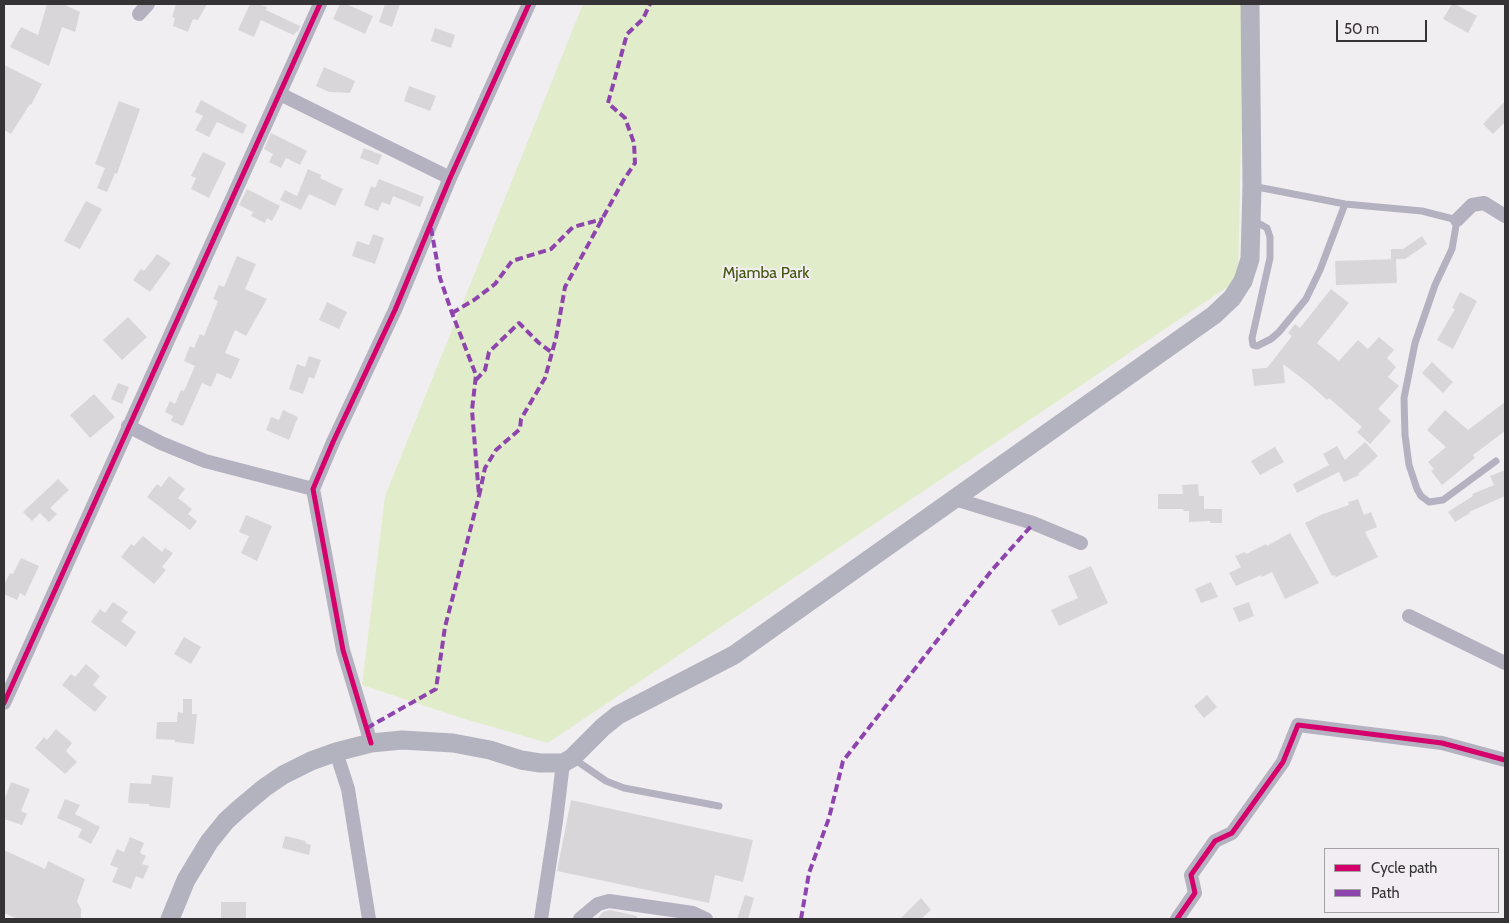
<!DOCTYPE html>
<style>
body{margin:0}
#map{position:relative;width:1509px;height:923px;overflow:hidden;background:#f1eef1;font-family:Cabin,sans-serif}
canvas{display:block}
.frame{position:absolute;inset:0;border:5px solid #353335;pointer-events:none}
.legend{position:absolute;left:1324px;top:848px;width:175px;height:65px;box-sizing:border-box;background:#f2edf2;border:1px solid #a6a3a6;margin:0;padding:6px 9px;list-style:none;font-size:15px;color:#353335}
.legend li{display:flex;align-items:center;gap:10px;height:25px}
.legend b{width:25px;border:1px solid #a6a3a6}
.scale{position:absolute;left:1336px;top:20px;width:91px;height:22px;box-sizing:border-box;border:2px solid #353335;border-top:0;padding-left:6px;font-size:15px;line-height:18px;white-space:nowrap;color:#353335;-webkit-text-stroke:4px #f2edf2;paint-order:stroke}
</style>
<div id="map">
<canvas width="1509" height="923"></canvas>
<div class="frame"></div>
<ul class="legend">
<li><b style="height:6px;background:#d6006c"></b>Cycle path</li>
<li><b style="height:6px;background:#8e44ad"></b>Path</li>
</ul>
<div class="scale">50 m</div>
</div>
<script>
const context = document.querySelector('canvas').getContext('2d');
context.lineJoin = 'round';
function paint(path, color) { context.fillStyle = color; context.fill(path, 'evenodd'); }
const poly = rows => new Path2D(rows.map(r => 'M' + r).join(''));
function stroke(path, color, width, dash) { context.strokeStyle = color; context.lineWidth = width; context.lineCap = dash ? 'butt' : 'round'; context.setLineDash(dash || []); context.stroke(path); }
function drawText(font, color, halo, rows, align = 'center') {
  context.font = font + ' Cabin,sans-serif'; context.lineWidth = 4; context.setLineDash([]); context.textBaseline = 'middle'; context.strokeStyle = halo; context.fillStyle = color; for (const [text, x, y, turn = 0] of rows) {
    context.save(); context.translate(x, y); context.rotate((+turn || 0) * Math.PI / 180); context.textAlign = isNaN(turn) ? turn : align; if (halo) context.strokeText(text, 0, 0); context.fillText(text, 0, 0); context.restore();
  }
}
paint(poly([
 [583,4,1244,4,1238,280,548,743,458,717,362,685,385,496]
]), '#e1edca');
paint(poly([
 [47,4,63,4,80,12,75,32,62,27,49,66,10,47,21,27,38,35],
 [176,4,207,4,198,20,193,19,188,32,173,26,175,18,172,17],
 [250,4,259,4,267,7,266,10,300,26,299,30,293,35,261,20,254,37,238,30],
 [340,4,346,4,373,16,365,34,333,19],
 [385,4,400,4,392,27,379,22],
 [1452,4,1455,4,1477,16,1468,33,1443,19],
 [435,28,455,35,451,48,431,41],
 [4,65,42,84,31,105,30,104,11,134,4,130],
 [324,67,355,81,350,93,329,92,316,86],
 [409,86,436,96,430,111,404,101],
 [201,100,247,125,243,134,217,122,209,137,195,130,203,116,195,112],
 [119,101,140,109,117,174,115,173,107,192,97,188,105,168,95,164],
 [1505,101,1505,122,1493,134,1483,124],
 [271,133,307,151,300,165,286,158,281,168,269,162,273,154,264,149],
 [364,148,382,155,378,165,360,158],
 [203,152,226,163,209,198,191,189,196,178,191,176],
 [308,169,321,175,320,178,343,189,335,206,309,194,301,210,280,200,285,190,297,196],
 [379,179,424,197,420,207,393,196,390,205,382,202,378,211,364,205,371,186,375,188],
 [247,189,280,206,272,221,267,218,265,223,251,216,253,212,239,205],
 [86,201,102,209,80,249,64,241],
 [373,234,384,238,375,264,352,256,357,241,369,245],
 [1422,236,1427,244,1405,259,1391,259,1391,249,1403,249],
 [157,254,171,263,150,292,133,280,141,269,144,271],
 [237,256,256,264,245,289,267,299,246,336,235,330,225,353,240,359,231,379,217,373,211,387,202,383,183,426,171,421,173,416,165,412,170,401,175,404,181,390,184,391,195,366,184,361,190,346,194,348,200,334,204,336,218,301,213,299,219,285,224,287],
 [1396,259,1397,283,1336,285,1335,261],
 [1331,289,1349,303,1317,343,1339,361,1358,340,1368,349,1379,337,1394,350,1387,358,1396,367,1388,377,1399,386,1378,409,1391,421,1370,444,1357,432,1362,427,1329,398,1327,400,1308,383,1283,364,1285,383,1254,386,1252,369,1267,368,1292,336,1288,333,1295,324,1300,328],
 [1460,292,1477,301,1453,349,1437,340,1455,309,1452,308],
 [327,302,347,312,339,329,319,320],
 [128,317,147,337,122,360,103,340],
 [309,356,321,360,314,379,309,377,303,394,289,389,297,364,305,367],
 [1432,362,1453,382,1443,393,1422,373],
 [118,383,129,387,122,404,111,399],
 [94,394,115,417,90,438,70,415],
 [1505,402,1505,431,1473,455,1475,458,1442,485,1431,471,1434,469,1428,462,1446,447,1427,430,1445,410,1468,430],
 [283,410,298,417,289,440,266,430,271,417,279,420],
 [1365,442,1378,456,1358,474,1359,475,1344,482,1339,472,1297,493,1293,484,1329,465,1323,454,1337,446,1345,460],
 [1275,447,1284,462,1260,475,1251,461],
 [1505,470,1505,496,1469,512,1470,513,1455,522,1448,512,1473,496,1472,494,1494,485,1490,476],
 [169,476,185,489,178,498,192,509,188,514,197,521,190,530,147,497,157,484,161,487],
 [58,479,69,490,50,508,57,514,49,522,40,513,32,521,23,512],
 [1198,484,1199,496,1204,496,1204,509,1222,509,1222,523,1210,523,1210,521,1189,522,1189,511,1184,511,1183,509,1158,509,1158,494,1183,494,1182,485],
 [1358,499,1364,515,1371,512,1377,527,1365,532,1378,557,1336,577,1334,575,1332,576,1305,523,1323,514,1349,505,1348,502],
 [246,515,272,526,257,561,241,553,249,536,239,532],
 [1290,533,1319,583,1285,599,1272,572,1262,577,1261,575,1236,586,1229,573,1241,567,1235,556,1245,552,1246,554,1266,544,1267,546],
 [143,536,162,552,165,548,173,553,162,567,166,570,154,584,121,557,131,544,134,546],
 [21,558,39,566,25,596,20,593,17,600,4,594,4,585,10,573,13,574],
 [1091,566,1108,603,1059,626,1051,610,1078,598,1068,576],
 [1211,582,1218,597,1201,603,1195,589],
 [113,602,128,612,121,621,136,632,126,647,91,622,100,609,105,613],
 [1249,602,1254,616,1239,622,1233,608],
 [184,637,201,647,191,664,174,654],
 [86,664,100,676,93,685,107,697,95,712,62,685,71,674,75,677],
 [1207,695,1217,707,1204,718,1194,706],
 [183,699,192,699,192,714,197,714,194,744,175,742,175,740,156,739,157,722,177,722,178,712,183,713],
 [56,729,72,743,66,751,77,762,65,774,35,748,44,737,47,740],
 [152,775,173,777,170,808,149,806,149,804,128,803,130,783,151,784],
 [11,782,30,789,21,811,27,814,22,825,4,819,4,801],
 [65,799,80,805,75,814,100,827,91,844,78,837,82,829,57,818],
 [571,800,753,840,743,882,715,875,709,903,557,871],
 [285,836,306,841,305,843,311,845,309,855,282,848],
 [130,837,144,843,140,853,146,856,142,864,149,866,143,879,136,876,131,889,112,882,118,868,110,865,117,849,124,852],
 [4,850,45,869,48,861,85,879,77,901,81,909,81,919,18,919,4,913],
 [745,895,754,898,748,919,737,919],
 [921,898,931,910,921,919,900,919],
 [221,902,246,902,246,918,221,919],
 [610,910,637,916,637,919,597,919,603,912]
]), '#d9d6d9');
stroke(poly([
 [1252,186,1345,204,1422,211,1457,220,1452,249,1435,285,1415,343,1404,398,1405,435,1409,465,1417,489,1421,496,1429,502,1443,500,1496,461],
 [1253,220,1267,228,1270,237,1270,258,1252,338,1253,345,1257,346,1271,339,1279,332,1306,299,1320,270,1345,204],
 [574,759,606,781,624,788,719,806]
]), '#b4b2c0', 7);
stroke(poly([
 [139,14,148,4],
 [280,94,450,178],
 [1457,220,1472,205,1484,203,1505,216],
 [128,426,161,443,205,461,313,489],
 [955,499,1033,523,1081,543],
 [1409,616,1505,663],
 [4,703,320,4],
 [371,743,343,650,313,489,333,442,395,310,450,178,529,4],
 [336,752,348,789,369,919],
 [541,919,556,821,563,763],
 [580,919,598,904,609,901,693,913,706,919],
 [1177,919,1195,893,1191,875,1215,841,1232,833,1283,762,1298,725,1442,743,1505,760]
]), '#b4b2c0', 14);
stroke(poly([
 [170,919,186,880,209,842,226,821,239,809,264,788,283,775,311,761,336,752,371,743,402,740,453,743,490,750,521,760,540,763,563,763,572,758,603,727,618,715,734,655,1214,315,1232,298,1243,281,1250,259,1252,186,1250,4]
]), '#b3b2bf', 19);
stroke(poly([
 [431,228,440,278,452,313,476,375,472,410,479,496,485,468,496,450,520,429,521,419,545,378,556,338,565,287,623,181,635,163,634,143,625,118,608,103,627,34,643,19,650,4],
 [452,313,474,300,495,284,512,261,551,249,573,227,603,219],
 [476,380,485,370,489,352,519,323,539,343,551,352],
 [367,728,436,689,445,627,479,496],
 [801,919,809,873,829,818,843,761,992,570,1033,524]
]), '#8e44ad', 4, [8, 4]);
stroke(poly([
 [4,703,320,4],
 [371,743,343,650,313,489,333,442,395,310,450,178,529,4],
 [1177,919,1195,893,1191,875,1215,841,1232,833,1283,762,1298,725,1442,743,1505,760]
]), '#d6006c', 5);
drawText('16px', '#425609', '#f2edf2', [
 ["Mjamba Park",766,273]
]);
</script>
